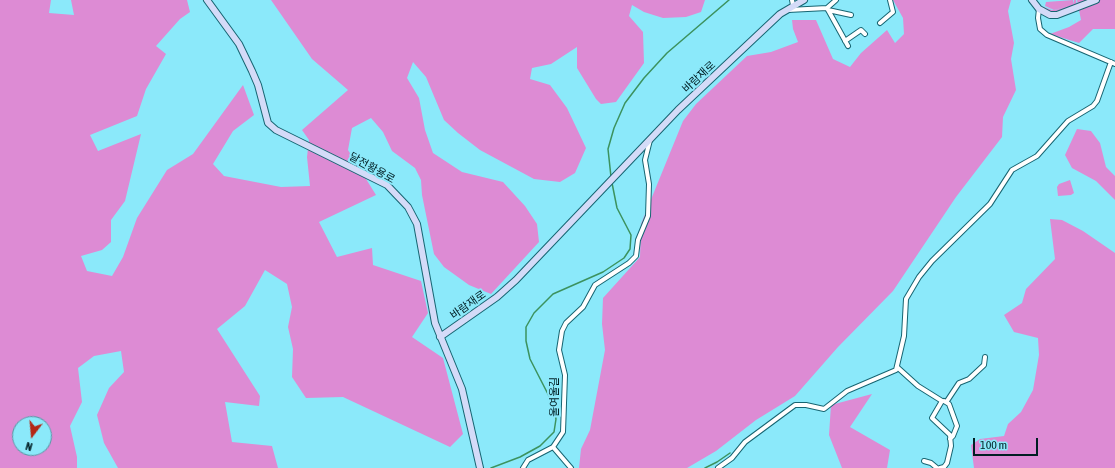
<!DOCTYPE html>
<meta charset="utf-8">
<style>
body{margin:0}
#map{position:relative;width:1115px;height:468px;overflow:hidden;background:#8be9fa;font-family:"Asap Condensed",sans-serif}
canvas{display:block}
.north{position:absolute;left:12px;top:416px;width:40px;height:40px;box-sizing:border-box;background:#8be9fa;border:1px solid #5398a4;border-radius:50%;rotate:196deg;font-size:11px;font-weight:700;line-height:16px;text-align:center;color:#001e23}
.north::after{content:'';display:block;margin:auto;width:14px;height:18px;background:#b42716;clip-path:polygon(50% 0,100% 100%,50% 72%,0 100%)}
.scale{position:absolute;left:973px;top:438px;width:65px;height:18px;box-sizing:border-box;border:2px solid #001e23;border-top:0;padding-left:5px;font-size:12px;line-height:14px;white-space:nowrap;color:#001e23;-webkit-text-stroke:3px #8be9fa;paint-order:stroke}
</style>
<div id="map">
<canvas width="1115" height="468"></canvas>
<div class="north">N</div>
<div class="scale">100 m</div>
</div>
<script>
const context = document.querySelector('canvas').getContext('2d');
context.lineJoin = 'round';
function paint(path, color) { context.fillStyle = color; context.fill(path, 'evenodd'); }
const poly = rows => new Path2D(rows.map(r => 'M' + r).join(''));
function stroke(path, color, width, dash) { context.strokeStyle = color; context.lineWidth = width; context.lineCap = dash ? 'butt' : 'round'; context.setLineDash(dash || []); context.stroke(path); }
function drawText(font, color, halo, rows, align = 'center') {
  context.font = font + ' "Asap Condensed","Noto Sans KR",sans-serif'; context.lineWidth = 4; context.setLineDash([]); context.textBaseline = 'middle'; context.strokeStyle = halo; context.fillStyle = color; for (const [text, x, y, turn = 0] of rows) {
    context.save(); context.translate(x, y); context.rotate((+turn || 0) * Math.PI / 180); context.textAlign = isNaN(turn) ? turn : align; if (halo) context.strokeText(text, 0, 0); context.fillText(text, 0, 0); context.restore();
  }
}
paint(poly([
 [0,0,51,0,49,13,74,15,71,0,187,0,190,12,180,19,156,46,166,54,146,89,137,116,90,135,98,151,141,134,125,201,111,220,111,242,102,250,81,256,87,271,112,276,123,257,137,218,167,170,193,154,243,85,254,115,233,131,213,164,224,176,281,187,310,186,307,157,309,140,302,130,348,90,312,59,271,0,705,0,701,12,686,17,663,18,644,12,632,5,629,16,643,32,644,63,616,102,601,104,596,99,577,68,577,47,551,64,532,68,530,79,550,85,567,108,586,148,575,173,560,182,534,179,480,150,458,133,444,120,426,77,413,62,407,78,419,98,425,130,433,153,462,172,503,182,525,206,537,224,539,242,491,294,469,285,444,267,434,254,422,195,421,180,415,168,392,151,383,132,371,118,352,128,348,150,376,195,319,222,337,257,372,248,373,265,421,281,428,313,412,337,443,358,463,434,450,447,343,397,306,398,292,377,293,349,288,327,292,307,287,284,265,270,245,306,217,329,260,396,259,406,225,402,232,442,272,446,278,468,118,468,104,443,97,415,109,388,124,372,121,351,94,356,78,368,82,402,70,426,77,457,77,468,0,468],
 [20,424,44,424,44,448,20,448],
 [893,0,1011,0,1008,11,1014,43,1011,59,1016,90,1003,117,1002,137,956,197,893,291,838,347,795,396,756,420,716,451,687,468,579,468,581,449,590,430,605,350,602,324,603,298,640,257,641,224,683,121,696,104,747,56,771,52,798,42,793,29,792,20,816,20,833,59,850,67,861,53,887,30,895,43,904,34,903,18],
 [1073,0,1074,4,1074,0,1076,0,1077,6,1058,12,1048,11,1041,6,1052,10,1055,10,1074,5,1054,10,1045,6,1046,2],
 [1077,0,1115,0,1115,29,1093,29,1079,43,1050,34,1069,27,1081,20],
 [1077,129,1091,131,1100,143,1106,167,1115,176,1115,200,1096,181,1072,168,1065,155],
 [1070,180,1074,193,1071,195,1058,196,1057,187,1059,184],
 [1050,219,1062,220,1083,231,1115,253,1115,468,974,468,971,445,980,439,1004,436,1008,424,1021,412,1033,390,1039,355,1038,338,1014,332,1004,315,1022,303,1026,289,1055,259],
 [872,394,850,427,890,450,887,468,842,468,829,435,831,405]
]), '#dd8bd4');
stroke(poly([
 [611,177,608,149,614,128,625,103,644,78,667,53,729,0],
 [491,468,520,457,540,446,554,432,556,419,552,402,530,359,526,341,526,327,534,313,553,294,603,272,624,258,630,249,631,235,617,208,612,183],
 [705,468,717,462,730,453]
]), '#3c925e', 1.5);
const street = poly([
 [792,0,793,5],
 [827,8,848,46],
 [1039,9,1038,18,1040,29,1047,35,1115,64],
 [788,10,827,8,836,0],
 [828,10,851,15],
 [880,23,893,12,890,0],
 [845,41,861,30,865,34],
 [897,367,918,386,942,401,932,418,950,435,951,446,947,463,944,467,940,468],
 [944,401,949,404,957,426,953,436,950,439],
 [947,401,959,383,969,379,984,365,985,357],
 [553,447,571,468],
 [924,461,931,463,937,468],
 [523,468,528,460,553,447,563,432,565,375,559,350,562,331,566,323,583,307,595,285,629,263,636,256,638,240,648,216,649,184,645,160,650,140],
 [718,468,732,458,745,442,795,405,806,405,824,409,847,391,896,370,904,336,906,299,919,277,932,261,990,204,1012,170,1037,156,1068,121,1093,106,1097,101,1111,62]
]);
const secondary = poly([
 [207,0,239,44,252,71,258,85,268,123,276,130,387,185,408,207,417,224,435,323,462,389,480,468],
 [1032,0,1039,9,1050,15,1057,15,1096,0],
 [440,337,497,297,516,280,678,110,780,14,804,0]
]);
stroke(street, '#176572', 6);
stroke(secondary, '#176572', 8);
stroke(street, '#fff', 4);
stroke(secondary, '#d4dbf8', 6);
drawText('11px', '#001e23', '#8be9fa', [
 ["바람재로",699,77,-43],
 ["달전황용로",372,168,29],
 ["바람재로",468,305,-35],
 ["울여울길",555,397,-90]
]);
</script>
